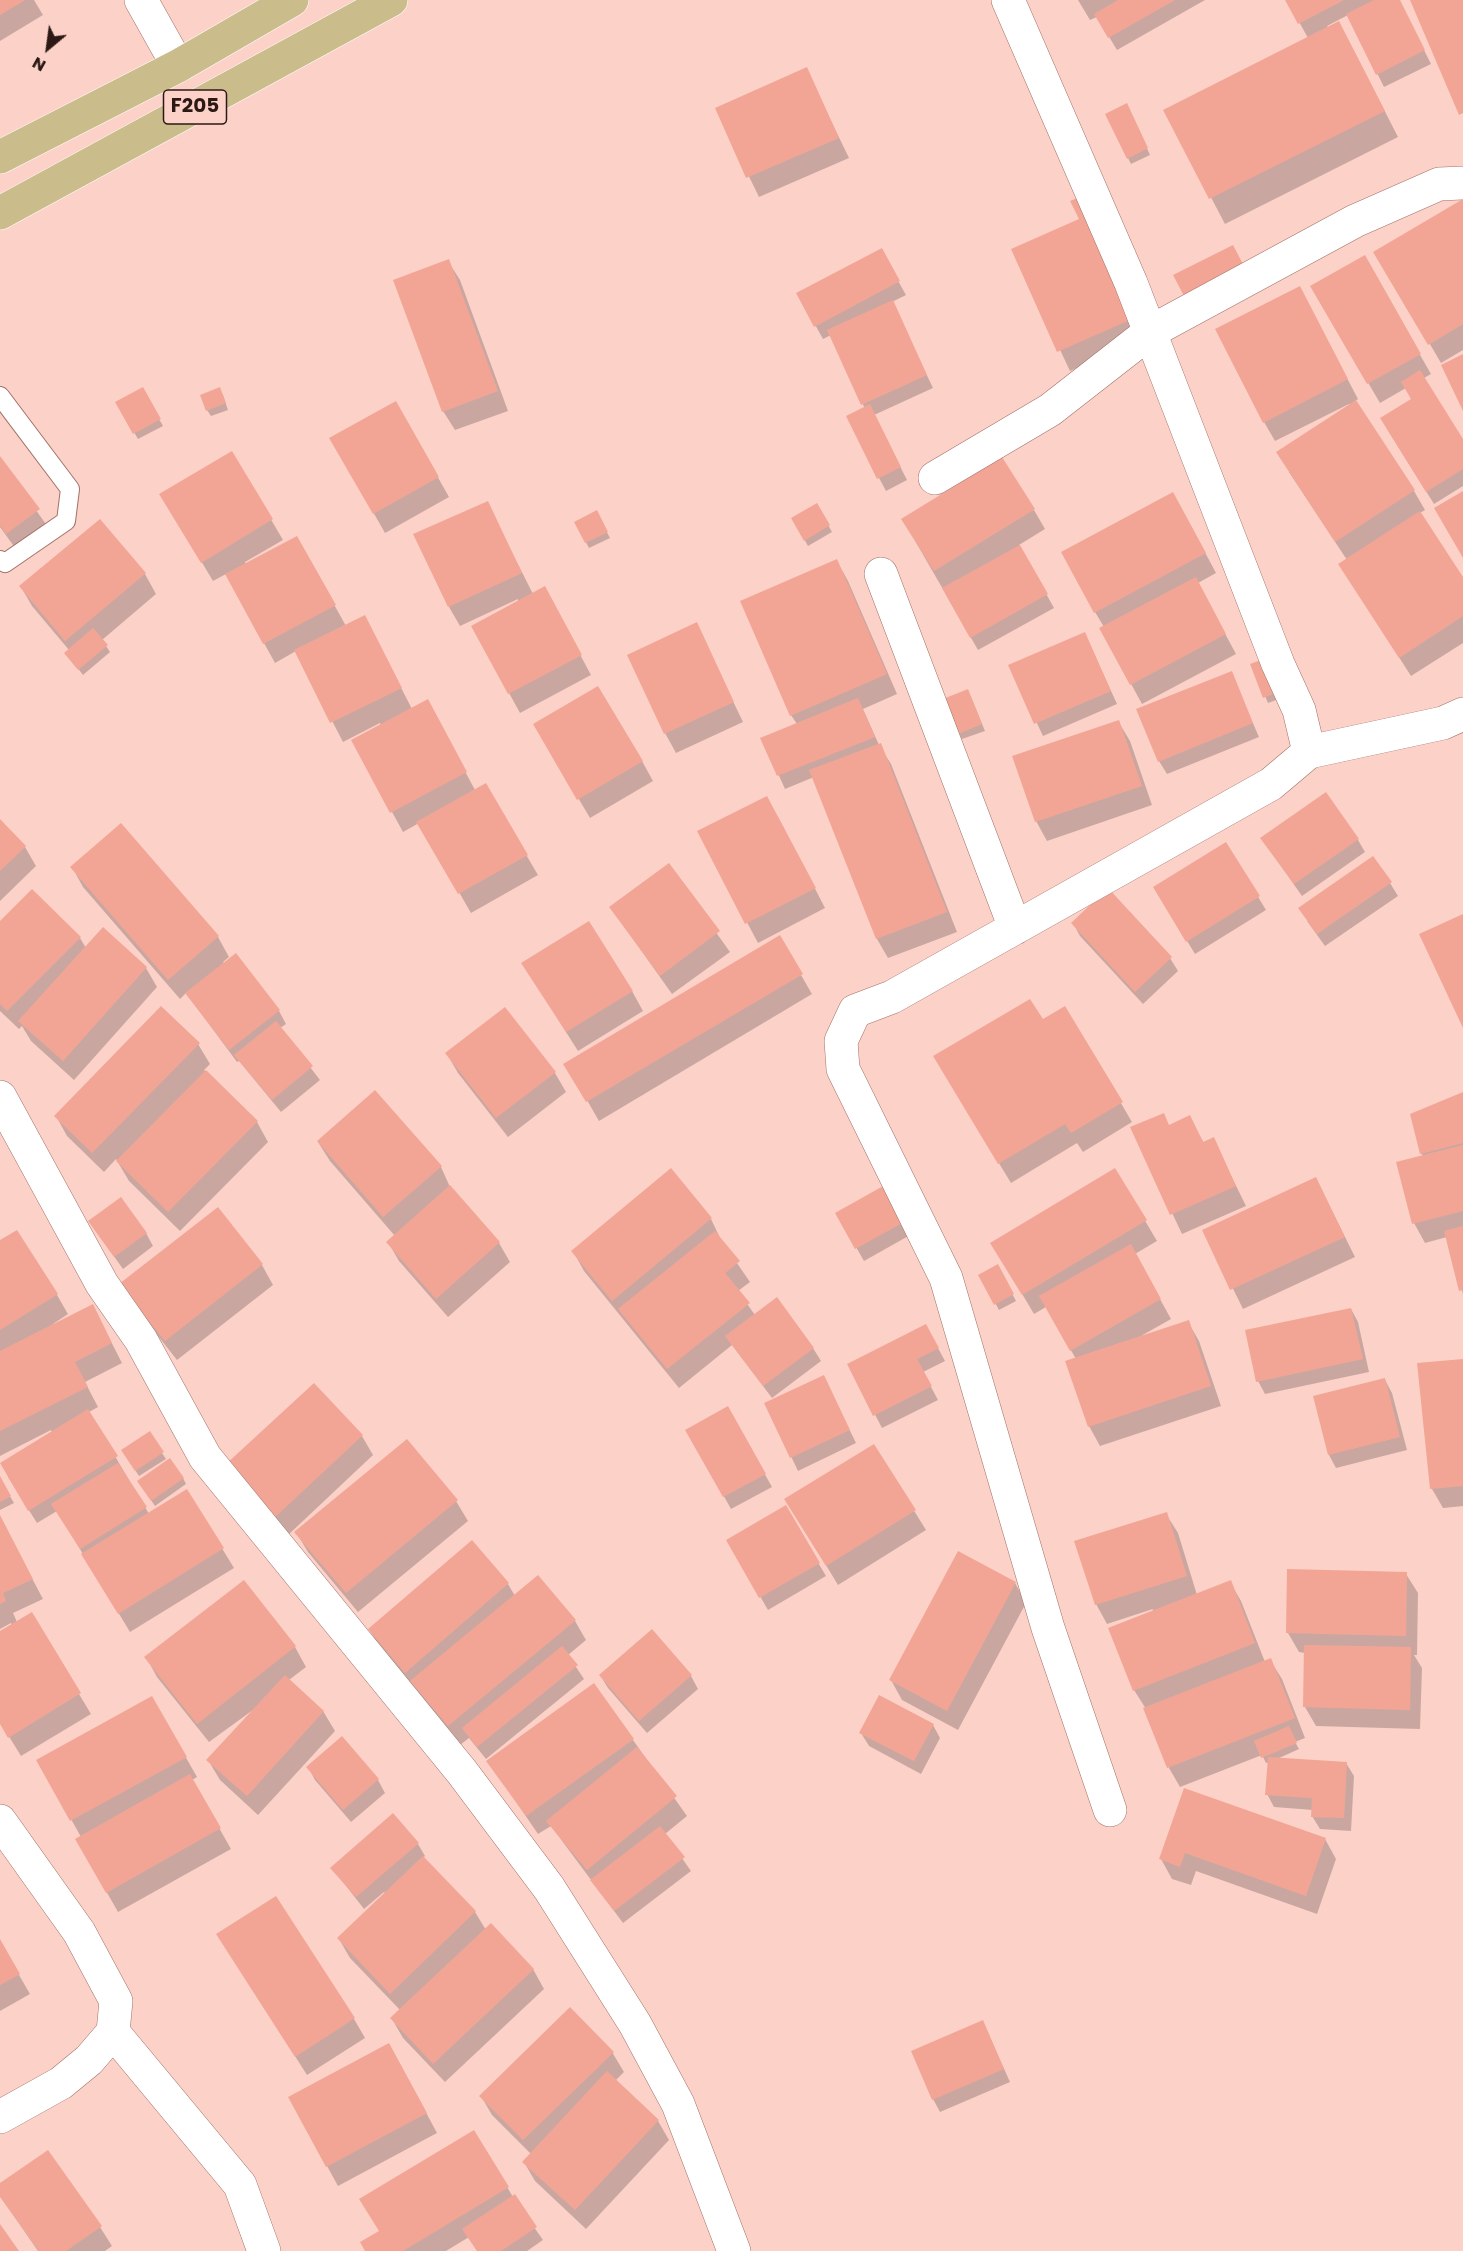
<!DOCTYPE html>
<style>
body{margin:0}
#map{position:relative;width:1463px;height:2251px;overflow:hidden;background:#fcd1c8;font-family:Poppins,sans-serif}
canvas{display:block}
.north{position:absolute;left:18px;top:18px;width:60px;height:60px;-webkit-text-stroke:4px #fcd1c8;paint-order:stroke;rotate:209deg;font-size:16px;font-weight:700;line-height:24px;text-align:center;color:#2c1915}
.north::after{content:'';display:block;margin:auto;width:21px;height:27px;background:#2c1915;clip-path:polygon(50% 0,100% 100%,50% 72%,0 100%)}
</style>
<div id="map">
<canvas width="1463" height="2251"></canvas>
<div class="north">N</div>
</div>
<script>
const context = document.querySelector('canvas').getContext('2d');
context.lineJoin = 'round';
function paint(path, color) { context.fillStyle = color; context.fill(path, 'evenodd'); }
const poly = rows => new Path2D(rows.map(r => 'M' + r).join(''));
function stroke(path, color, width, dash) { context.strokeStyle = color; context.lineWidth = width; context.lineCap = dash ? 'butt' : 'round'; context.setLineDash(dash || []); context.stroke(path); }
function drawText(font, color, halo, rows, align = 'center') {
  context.font = font + ' Poppins,sans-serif'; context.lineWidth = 4.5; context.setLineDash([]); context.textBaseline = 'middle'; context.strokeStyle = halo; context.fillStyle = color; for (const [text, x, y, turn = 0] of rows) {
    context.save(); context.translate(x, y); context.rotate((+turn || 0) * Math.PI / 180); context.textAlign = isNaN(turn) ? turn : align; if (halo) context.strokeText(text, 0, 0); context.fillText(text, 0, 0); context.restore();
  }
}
paint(poly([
 [0,0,34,0,43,15,0,41],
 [1078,0,1205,0,1117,50,1097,17,1090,20],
 [1287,0,1399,0,1431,64,1384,87,1348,15,1327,26,1353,49,1398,137,1225,224,1165,110,1308,38],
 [806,69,849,158,759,197,716,109],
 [1130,111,1150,155,1131,164,1128,158],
 [1463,201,1463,350,1441,363,1376,252],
 [1013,250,1151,335,1070,371],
 [1364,257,1431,374,1424,378,1463,441,1463,486,1434,504,1389,432,1413,399,1406,388,1380,403,1312,287],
 [448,261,460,280,508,411,455,430,443,411],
 [888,263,906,295,892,302,933,388,874,415,907,480,886,491,879,478,865,409,831,335,823,339,798,294],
 [1310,308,1358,399,1355,401,1414,491,1425,510,1420,513,1463,579,1463,643,1411,676,1340,565,1347,560,1289,472,1351,405,1349,404,1275,441,1264,422],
 [142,389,163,426,138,439,117,403],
 [223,395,228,410,211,416,207,410],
 [396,403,449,497,385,533,331,438],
 [232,453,283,540,245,562,246,565,297,538,346,626,375,637,412,709,438,721,475,790,485,785,538,875,471,913,419,823,403,832,353,741,381,726,380,723,343,742,296,651,275,663,226,574,213,581,173,514],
 [0,459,50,530,18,552,0,527],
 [487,503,533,594,555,608,591,675,520,713,509,693,518,599,460,626,449,607],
 [817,505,832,532,808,546,793,519],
 [1034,510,1045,529,1019,545,1054,608,978,650,914,539],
 [596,512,610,538,589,548,576,523],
 [1184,513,1216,573,1198,583,1236,654,1142,704,1101,629,1104,627,1095,612],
 [100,521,145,574,156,594,102,640,110,652,83,675,66,653,69,650,32,606,21,587],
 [837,561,848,581,897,694,863,709,879,745,891,764,957,932,888,958,877,939,814,777,785,789,762,738,797,724,791,715],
 [696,624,743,722,676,753,665,733],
 [1085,634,1117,704,1043,736,1010,666],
 [1252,665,1290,695,1268,703],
 [1231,673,1259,737,1167,774,1159,761],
 [971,697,985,731,962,739,959,733],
 [1118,721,1130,741,1152,805,1047,841,1036,821],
 [535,725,642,761,653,781,590,818],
 [778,817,825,908,758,943,699,832],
 [0,822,25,847,36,866,0,901],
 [1262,839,1358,840,1365,852,1302,896],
 [1226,844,1266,910,1195,954,1162,900],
 [668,865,730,952,672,994,611,908],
 [72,867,218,937,229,957,223,962,279,1011,286,1024,280,1028,320,1080,281,1112,239,1061,237,1062,186,993,180,999,83,887],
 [1390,883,1398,896,1325,946,1307,921],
 [0,923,80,938,86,948,146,968,157,987,74,1080,31,1041,22,1026,19,1029,0,1011],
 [1073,923,1170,958,1178,971,1143,1004,1080,936],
 [779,937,812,994,599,1121,566,1064],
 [535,983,632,991,643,1011,578,1051],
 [1065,1008,1132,1122,1083,1152,1077,1143,1011,1183,946,1076],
 [198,1044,210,1064,204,1070,257,1122,268,1142,180,1231,129,1181,116,1159,104,1172,67,1136,56,1116],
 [447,1054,555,1073,566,1092,508,1137,458,1073],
 [1463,1094,1463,1294,1447,1237,1425,1243,1414,1223,1423,1156,1421,1153],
 [1189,1117,1204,1143,1213,1139,1246,1206,1182,1234,1132,1128,1169,1126],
 [318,1142,441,1167,450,1187,499,1243,510,1262,448,1317,399,1261,388,1242,395,1236,330,1161],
 [1115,1170,1157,1241,1135,1254,1171,1319,1141,1336,1188,1322,1199,1341,1221,1406,1100,1446,1089,1426,1076,1359,1046,1307,1034,1314,992,1243],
 [1316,1179,1355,1257,1243,1309,1204,1230],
 [884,1187,912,1234,864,1261,837,1214],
 [217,1209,262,1265,273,1285,177,1360,133,1304],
 [711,1219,721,1240,750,1282,738,1291,755,1315,813,1348,821,1361,772,1398,732,1345,679,1388,584,1271,573,1251],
 [146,1233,153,1246,123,1269,98,1234],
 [0,1242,57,1295,68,1314,53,1324,54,1326,103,1326,122,1363,85,1382,98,1407,89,1412,149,1514,187,1491,234,1568,130,1632,57,1511,37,1523,8,1477,52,1432,51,1430,0,1456],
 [997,1266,1016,1301,999,1310,980,1275],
 [1351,1309,1358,1322,1369,1372,1265,1394,1258,1381],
 [933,1339,945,1361,923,1372,938,1400,882,1428,849,1365],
 [1463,1360,1463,1506,1443,1508,1432,1489,1419,1364],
 [1385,1380,1392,1393,1407,1450,1336,1468,1329,1455],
 [830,1390,856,1443,798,1471,766,1404],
 [728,1408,772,1487,731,1509,687,1430],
 [362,1436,373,1455,286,1537,238,1485],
 [874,1446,926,1530,838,1585,798,1519],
 [162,1453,166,1459,139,1476,126,1456],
 [183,1478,186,1484,155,1506,143,1488],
 [0,1479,14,1503,0,1510],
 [456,1501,468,1521,358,1612,308,1552,296,1532],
 [785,1507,826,1576,768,1610,728,1541],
 [1166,1514,1178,1533,1197,1595,1230,1582,1241,1601,1265,1662,1270,1660,1282,1679,1305,1738,1295,1742,1299,1749,1277,1759,1346,1763,1354,1776,1351,1831,1320,1829,1312,1816,1313,1810,1274,1807,1267,1794,1269,1762,1266,1763,1262,1755,1180,1787,1169,1768,1146,1709,1134,1690,1153,1609,1107,1624,1096,1604],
 [0,1518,43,1599,13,1613,17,1622,31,1614,91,1714,21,1756,0,1722,0,1633,12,1625,11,1623,0,1629],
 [1406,1574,1418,1593,1417,1655,1414,1655,1422,1668,1420,1729,1316,1726,1305,1707,1305,1653,1299,1652,1288,1633],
 [243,1582,295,1647,306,1667,289,1680,323,1711,335,1731,258,1815,220,1780,208,1760,257,1707,209,1742,157,1677,146,1657],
 [1015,1583,1026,1603,958,1730,902,1700,891,1680],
 [508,1584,515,1596,575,1621,586,1640,568,1655,584,1679,486,1759,469,1738,460,1745,381,1649,369,1629],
 [652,1631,691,1676,698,1689,647,1733,608,1688,600,1675],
 [152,1698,197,1777,192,1780,231,1849,118,1912,77,1840,81,1837,38,1760],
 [933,1725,940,1738,921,1774,869,1746,861,1733],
 [342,1738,378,1780,385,1793,351,1822,315,1780,308,1767],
 [633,1740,687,1816,665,1834,691,1871,623,1923,551,1826,538,1834,488,1761],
 [1185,1790,1325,1839,1336,1859,1317,1914,1196,1871,1191,1885,1172,1879,1161,1859],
 [418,1844,425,1856,423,1858,475,1912,486,1930,533,1969,544,1989,445,2082,403,2038,392,2019,401,2011,350,1958,339,1939,386,1894,384,1892,364,1909,332,1868],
 [218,1935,354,2019,365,2038,307,2075],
 [0,1942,30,1994,0,2011],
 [983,2022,1010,2082,940,2112,933,2099],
 [612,2052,624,2072,615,2081,658,2121,669,2140,586,2229,535,2181,524,2162,531,2154,492,2115,481,2096],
 [400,2064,437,2133,338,2186,327,2166],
 [474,2132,513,2197,543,2240,527,2251,477,2251,469,2237,446,2251,367,2251,380,2231],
 [0,2185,100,2227,112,2246,105,2251,38,2251,0,2196]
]), '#0003');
paint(poly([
 [0,0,25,0,0,15],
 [1118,0,1175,0,1108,38,1094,14],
 [1285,0,1344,0,1298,24],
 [1374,0,1400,0,1425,50,1376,75,1346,14],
 [1410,0,1463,0,1463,113,1459,115],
 [1339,21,1385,111,1209,199,1163,110],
 [807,67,839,138,746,178,715,108],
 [1127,103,1148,148,1127,159,1105,114],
 [1087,194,1141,315,1057,352,1011,249,1079,219,1070,201],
 [1463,199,1463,324,1428,345,1373,252],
 [1233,245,1244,266,1184,296,1173,275],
 [882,248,900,281,814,327,796,293],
 [1365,255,1421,354,1367,384,1310,286],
 [449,259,498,391,442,412,393,280],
 [1300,286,1348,379,1263,423,1215,329],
 [893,300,927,375,861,405,827,330],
 [1463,354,1463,411,1441,365],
 [1420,370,1463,439,1463,469,1426,492,1380,418,1411,399,1401,382],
 [143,387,161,419,133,434,115,402],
 [220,387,226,403,206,411,200,395],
 [1356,400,1415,490,1335,542,1276,452],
 [396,401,439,477,373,514,329,438],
 [870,404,901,467,877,479,846,416],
 [232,451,273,519,201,563,159,494],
 [0,456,40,509,6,534,0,525],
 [1002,457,1035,509,934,571,901,519],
 [1463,491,1463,558,1434,508],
 [1173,492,1206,553,1094,613,1061,552],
 [488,501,522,573,448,607,413,534],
 [817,503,830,525,804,541,791,518],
 [597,510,608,532,585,543,574,522],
 [1420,511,1463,577,1463,616,1399,658,1338,564],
 [100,519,146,573,65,641,19,586],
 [297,536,336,605,263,644,225,574],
 [1020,545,1048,594,970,638,942,588],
 [837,559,887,674,790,716,740,601],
 [1196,577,1226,634,1130,685,1099,628],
 [545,586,582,655,508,694,471,626],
 [365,615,402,688,330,723,294,650],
 [697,622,734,702,664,734,627,655],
 [93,628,108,645,78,670,64,653],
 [1085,632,1111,691,1034,724,1008,665],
 [1274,655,1288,688,1263,698,1250,664],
 [1232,671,1253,723,1158,762,1136,709],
 [598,686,643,761,577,800,533,724],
 [968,689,982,724,958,734,943,699],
 [858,698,875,737,777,776,760,738],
 [428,699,467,772,390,813,351,740],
 [1119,720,1142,786,1035,822,1012,756],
 [881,743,947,912,876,939,809,770],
 [486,783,528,855,458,894,416,822],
 [1326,792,1359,839,1294,884,1260,838],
 [767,796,816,888,745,924,697,831],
 [0,819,26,846,0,871],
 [121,823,219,936,168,980,70,867],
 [1226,842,1260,896,1186,942,1153,887],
 [1373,856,1392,882,1317,934,1298,908],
 [669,863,720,931,660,976,609,907],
 [1108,888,1172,957,1135,992,1071,923],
 [32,889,81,937,7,1011,0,1004,0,921],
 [1463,914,1463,1028,1419,934],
 [589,921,633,991,566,1032,521,963],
 [103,927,147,967,63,1061,18,1021],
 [780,935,803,974,586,1102,563,1064],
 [236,953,280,1010,229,1050,185,993],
 [1030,999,1043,1019,1065,1006,1123,1102,1071,1133,1065,1124,998,1164,933,1056],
 [161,1006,200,1043,92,1153,54,1116],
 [505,1007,556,1072,496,1118,445,1053],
 [276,1021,313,1066,272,1100,234,1055],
 [206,1070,258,1121,168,1212,116,1161],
 [375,1090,442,1166,383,1217,317,1141],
 [1463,1092,1463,1143,1420,1154,1410,1114],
 [1164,1113,1169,1125,1190,1115,1203,1142,1214,1137,1236,1186,1170,1215,1130,1127],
 [1463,1145,1463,1211,1412,1224,1396,1162],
 [671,1168,712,1218,612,1301,571,1251],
 [1115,1168,1147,1220,1022,1295,990,1243],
 [1316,1177,1345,1237,1230,1290,1202,1230],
 [450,1185,500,1242,436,1299,386,1242],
 [885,1185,906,1221,855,1249,835,1213],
 [121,1197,147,1233,114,1257,88,1221],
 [218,1207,263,1264,165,1341,119,1284],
 [1463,1226,1463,1290,1459,1291,1444,1231],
 [17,1230,58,1294,0,1330,0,1240],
 [715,1231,740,1261,725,1273,750,1303,667,1369,618,1309],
 [1131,1244,1161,1299,1070,1351,1039,1296],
 [998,1264,1014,1294,994,1305,978,1275],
 [777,1297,814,1348,763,1386,725,1336],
 [93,1304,112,1343,75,1362,88,1387,0,1431,0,1351],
 [1351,1308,1363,1359,1256,1382,1245,1330],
 [1189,1320,1211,1386,1088,1427,1065,1361],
 [926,1324,939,1348,917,1359,932,1386,873,1416,847,1364],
 [1463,1359,1463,1486,1430,1489,1417,1363],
 [824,1375,850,1430,790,1458,764,1403],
 [1385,1378,1400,1437,1328,1455,1313,1396],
 [314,1383,363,1435,274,1518,225,1465],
 [728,1406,766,1474,723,1497,685,1430],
 [88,1409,118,1456,28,1511,0,1463],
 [150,1431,164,1452,135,1471,121,1450],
 [407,1439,458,1500,346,1593,294,1532],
 [874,1444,916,1510,826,1566,784,1499],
 [170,1458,184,1478,151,1501,137,1481],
 [118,1463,147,1507,80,1549,51,1504],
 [0,1476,11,1496,0,1502],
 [187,1489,224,1548,118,1614,81,1554],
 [786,1505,820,1563,759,1598,726,1540],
 [1167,1512,1187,1576,1095,1605,1074,1541],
 [0,1515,33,1579,3,1593,6,1601,0,1604],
 [472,1540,509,1583,405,1673,368,1629],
 [958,1551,1016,1582,947,1711,889,1680],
 [1287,1569,1407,1572,1406,1636,1286,1633],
 [538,1575,576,1620,448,1726,410,1681],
 [244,1580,296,1646,197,1724,144,1657],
 [1231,1580,1255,1643,1133,1691,1108,1628],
 [32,1612,81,1693,8,1738,0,1724,0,1631],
 [652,1629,692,1675,639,1721,599,1675],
 [1304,1645,1411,1647,1410,1710,1303,1707],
 [562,1646,578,1665,477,1747,462,1728],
 [1271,1658,1295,1718,1167,1768,1143,1708],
 [285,1675,324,1711,247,1796,206,1760],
 [594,1683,634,1739,526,1816,486,1761],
 [879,1695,934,1724,914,1761,859,1733],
 [152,1696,187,1757,70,1821,36,1760],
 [1289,1726,1297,1743,1261,1758,1254,1741],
 [342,1736,379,1779,343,1810,306,1767],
 [637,1747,677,1796,587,1870,546,1821],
 [1268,1757,1347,1762,1344,1818,1311,1817,1312,1798,1265,1795],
 [190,1774,221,1828,106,1893,75,1839],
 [1184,1788,1326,1838,1306,1896,1185,1853,1180,1867,1159,1859],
 [393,1813,419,1843,356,1897,330,1868],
 [660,1826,685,1857,614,1911,590,1880],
 [423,1856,476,1911,390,1994,337,1938],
 [276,1896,355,2018,295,2057,216,1934],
 [491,1923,534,1969,433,2064,390,2018],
 [0,1939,20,1974,0,1985],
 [570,2007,614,2052,523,2140,479,2096],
 [983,2020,1004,2069,932,2100,911,2051],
 [389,2043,427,2113,326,2167,288,2097],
 [607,2071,659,2120,575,2210,522,2162],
 [474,2130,509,2187,403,2251,365,2251,360,2242,379,2231,359,2199],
 [48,2150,102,2226,66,2251,39,2251,0,2197,0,2183],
 [515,2194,537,2227,501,2251,477,2251,462,2229],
 [0,2224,19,2251,0,2251]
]), '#f3a595');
const lane = poly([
 [0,396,70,489,66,521,5,563,0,560]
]);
const street = poly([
 [141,0,178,66],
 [1008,0,1131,283,1278,664,1299,710,1309,752,1271,784,892,997,855,1011,841,1041,843,1069,946,1278,1048,1628,1110,1810],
 [935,478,1050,410,1150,332,1355,221,1439,184,1463,183],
 [881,574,1015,928],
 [1309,752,1443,723,1463,714],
 [0,1097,102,1284,141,1340,205,1457,462,1772,549,1888,635,2024,678,2104,734,2251],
 [0,1821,79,1932,116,2001,113,2032,89,2060,61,2083,0,2117],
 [113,2032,240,2185,264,2251]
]);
const primary = poly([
 [0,157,178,66,292,0],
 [0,213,391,0]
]);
stroke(lane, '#a27268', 20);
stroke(street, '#a27268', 34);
stroke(primary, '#fff', 34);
stroke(lane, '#fff', 18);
stroke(street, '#fff', 33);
stroke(primary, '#cbbc8c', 33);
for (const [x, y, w] of [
 [195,107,63]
]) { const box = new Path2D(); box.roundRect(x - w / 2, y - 17, w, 34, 4.5); context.fillStyle = '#fcd1c8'; context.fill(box); stroke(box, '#2c1915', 1.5); }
drawText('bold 20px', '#2c1915', null, [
 ["F205",195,107]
]);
</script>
